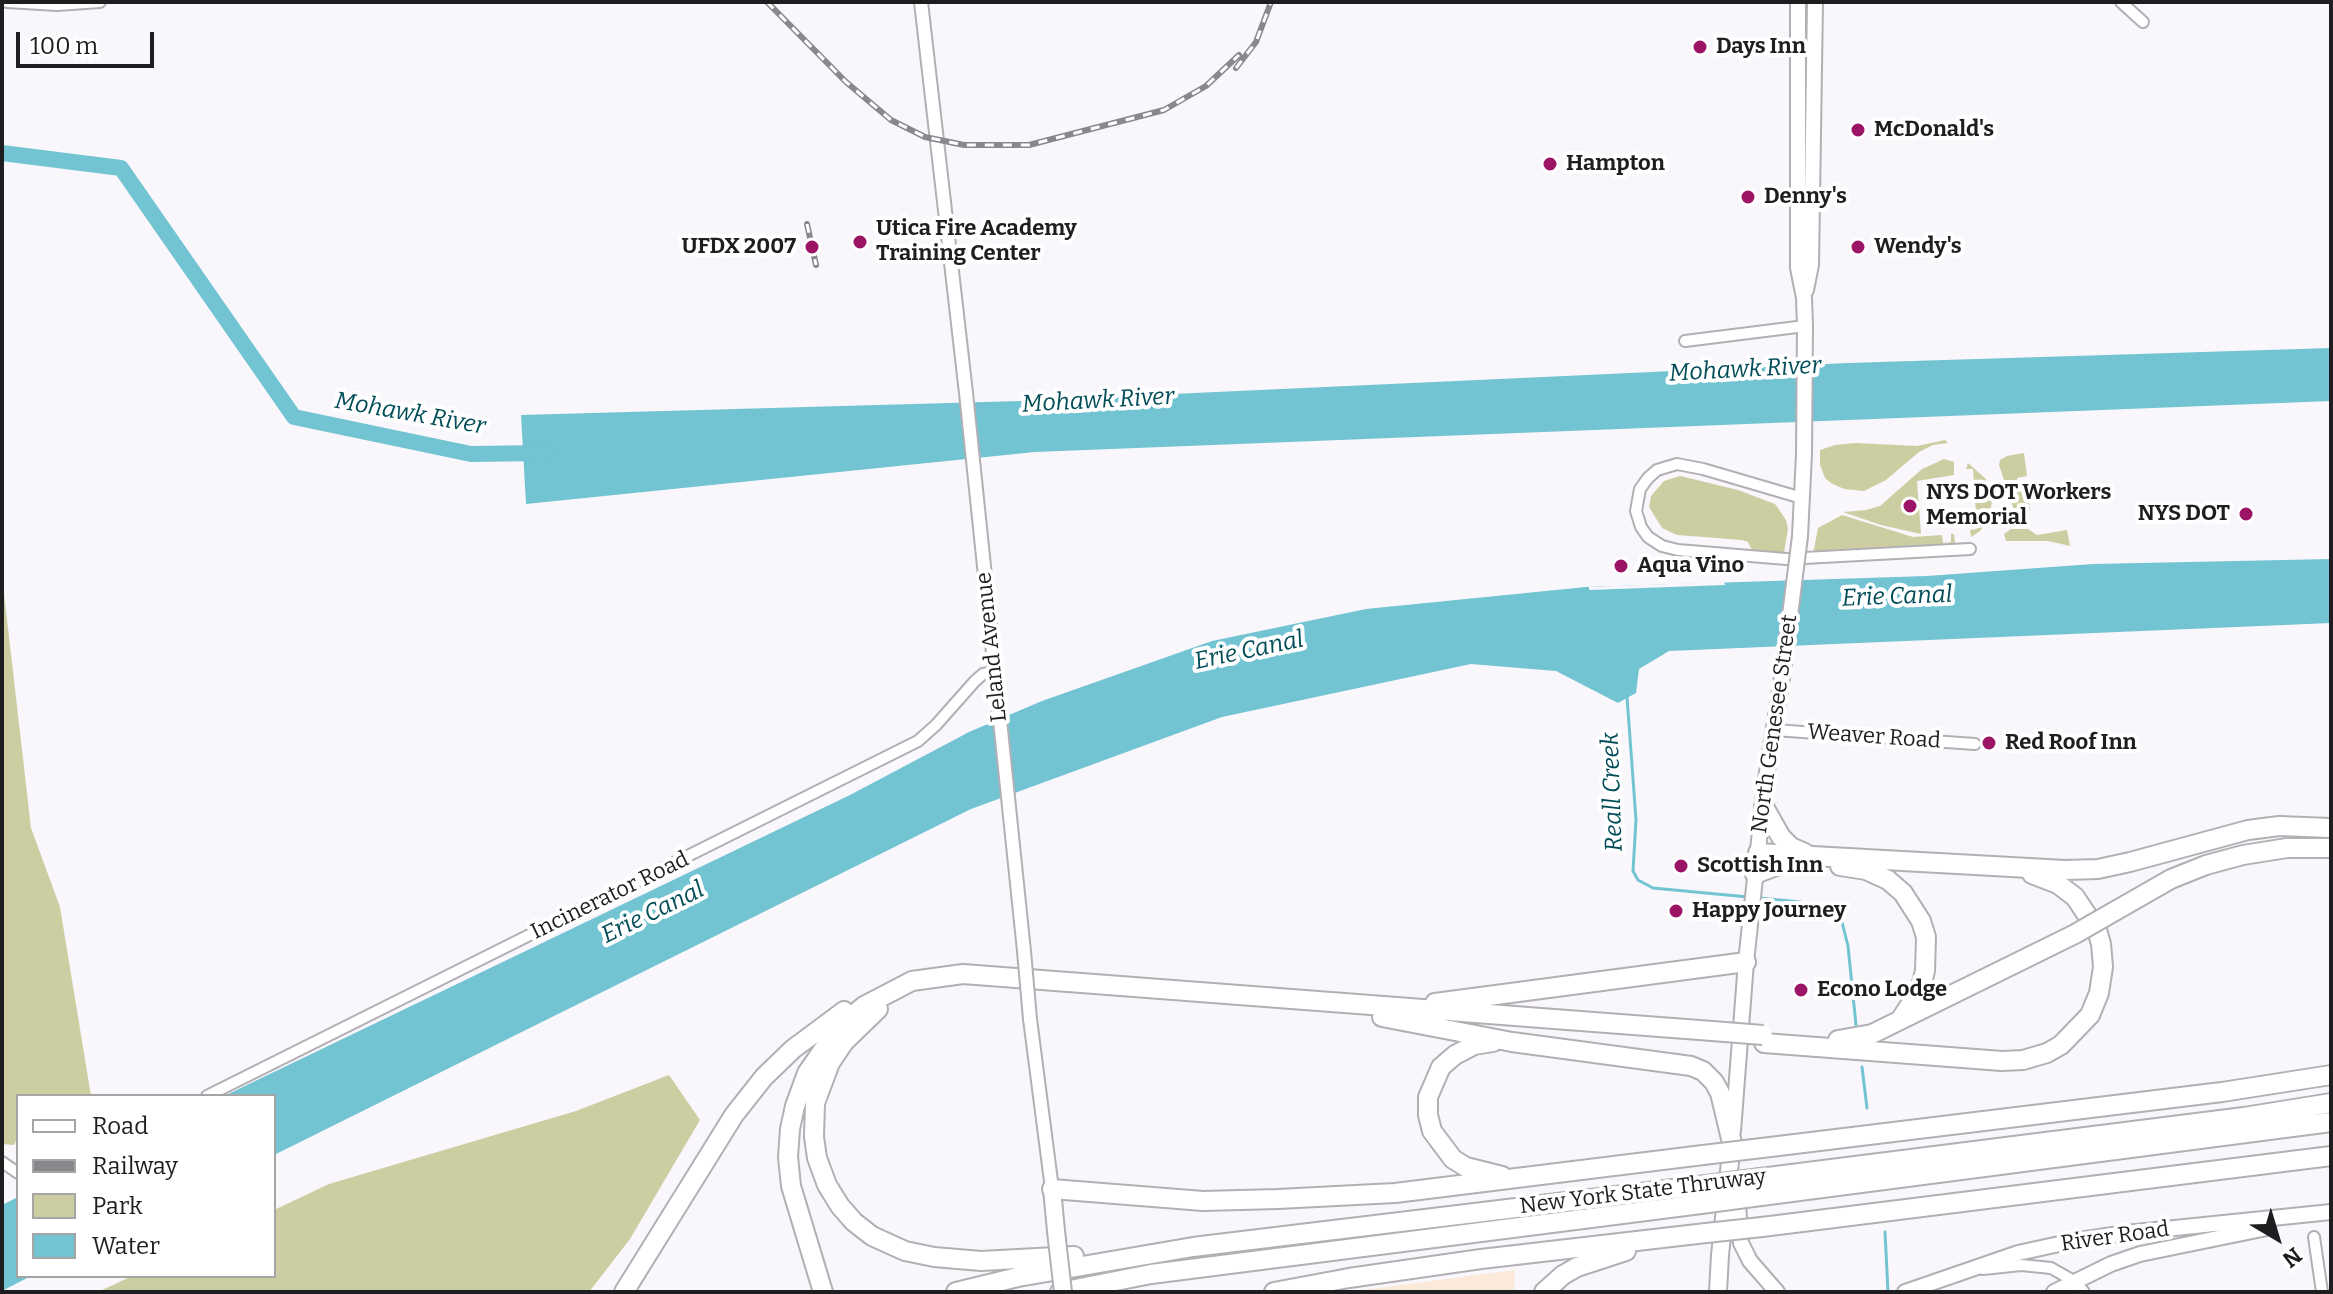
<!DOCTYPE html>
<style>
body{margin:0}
#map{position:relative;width:2333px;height:1294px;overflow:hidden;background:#f9f6fc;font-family:Bitter,serif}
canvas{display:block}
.frame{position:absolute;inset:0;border:4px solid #1e1d1f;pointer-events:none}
.legend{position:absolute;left:16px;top:1094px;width:260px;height:184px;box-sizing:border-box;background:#fff;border:2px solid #a5a5a5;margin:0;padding:10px 14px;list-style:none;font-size:24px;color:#1e1d1f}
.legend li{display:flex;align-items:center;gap:16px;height:40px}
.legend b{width:40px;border:2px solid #a5a5a5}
.north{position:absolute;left:2237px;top:1198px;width:80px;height:80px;-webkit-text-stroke:6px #fff;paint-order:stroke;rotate:142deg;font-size:22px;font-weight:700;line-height:32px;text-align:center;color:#1e1d1f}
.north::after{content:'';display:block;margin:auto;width:28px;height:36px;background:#1e1d1f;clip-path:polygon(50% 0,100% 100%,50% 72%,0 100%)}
.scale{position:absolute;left:16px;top:32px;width:138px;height:36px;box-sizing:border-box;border:4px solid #1e1d1f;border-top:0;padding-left:10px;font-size:24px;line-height:28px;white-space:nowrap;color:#1e1d1f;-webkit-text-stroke:6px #fff;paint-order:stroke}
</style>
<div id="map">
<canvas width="2333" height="1294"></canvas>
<div class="frame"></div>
<ul class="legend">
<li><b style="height:10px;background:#fff"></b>Road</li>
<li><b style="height:10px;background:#8a888c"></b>Railway</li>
<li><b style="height:22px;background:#cccea2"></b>Park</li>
<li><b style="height:22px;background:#72c4d3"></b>Water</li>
</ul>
<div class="north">N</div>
<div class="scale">100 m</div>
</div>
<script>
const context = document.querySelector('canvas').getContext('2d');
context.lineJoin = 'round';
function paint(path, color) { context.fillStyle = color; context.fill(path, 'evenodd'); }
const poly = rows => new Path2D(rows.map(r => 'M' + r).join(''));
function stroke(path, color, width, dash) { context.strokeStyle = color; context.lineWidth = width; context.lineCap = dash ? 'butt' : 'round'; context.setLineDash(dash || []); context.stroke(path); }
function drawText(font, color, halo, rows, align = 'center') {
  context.font = font + ' Bitter,serif'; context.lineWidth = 8; context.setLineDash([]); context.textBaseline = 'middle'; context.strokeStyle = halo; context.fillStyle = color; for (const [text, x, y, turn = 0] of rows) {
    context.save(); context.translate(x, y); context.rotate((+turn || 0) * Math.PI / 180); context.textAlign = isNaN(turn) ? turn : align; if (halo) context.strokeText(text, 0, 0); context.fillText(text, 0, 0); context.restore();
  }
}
paint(poly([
 [1515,1270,1514,1292,1347,1292]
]), '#fbead9');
paint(poly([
 [1945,440,1948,443,1933,445,1919,452,1886,480,1864,491,1844,489,1831,483,1825,478,1820,465,1820,450,1835,445,1856,443,1917,446],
 [2024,453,2027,476,2017,478,2018,489,2027,488,2030,509,2028,516,2025,517,2014,510,1999,465,2000,460,2007,456],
 [1944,459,1954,462,1954,475,1917,481,1921,534,1881,525,1843,512,1866,510,1880,506,1922,469],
 [1968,463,1986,479,1992,501,1989,519,1980,531,1971,537,1970,530,1977,529,1973,469,1966,469],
 [1680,476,1738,490,1775,504,1786,520,1788,529,1784,553,1752,550,1748,542,1742,540,1677,535,1662,528,1649,507,1651,496,1664,481],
 [1842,515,1913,537,1942,535,1943,543,1951,542,1951,534,1954,534,1955,543,1813,554,1818,528],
 [2011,529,2028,529,2037,535,2067,530,2070,546,2048,541,2006,541,2004,534],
 [2,576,31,828,60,907,91,1096,18,1096,18,1137,14,1145,2,1144],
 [669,1075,700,1120,630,1239,589,1292,98,1292,132,1276,274,1276,274,1210,329,1184,576,1111]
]), '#cccea2');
paint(poly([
 [2331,348,2331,401,1035,452,526,504,521,415,1020,401,1848,363],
 [2331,559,2331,623,1669,651,1639,669,1636,693,1618,703,1556,671,1471,664,1222,717,971,809,274,1155,274,1096,224,1096,850,795,969,732,1042,701,1212,641,1366,609,1586,587,1927,576,2093,564],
 [18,1197,18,1276,31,1276,2,1291,2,1205]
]), '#72c4d3');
paint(poly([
 [1724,582,1725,585,1589,590,1589,587]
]), '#f9f6fc');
stroke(poly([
 [1627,697,1636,820,1633,871,1638,880,1653,888,1748,897],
 [1759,898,1800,902,1821,909,1842,922,1848,946,1856,1025],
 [1862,1067,1867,1108],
 [1885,1232,1888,1292]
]), '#72c4d3', 3);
stroke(poly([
 [2,153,121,168,294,417,471,454,545,453]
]), '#72c4d3', 16);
const minor = poly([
 [7,2,57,5,100,2],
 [2121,2,2143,22],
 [1685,341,1805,326],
 [1802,498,1703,469,1677,464,1657,470,1648,478,1640,489,1636,511,1641,527,1648,537,1662,546,1678,550,1786,559,1970,549],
 [1774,730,1975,744],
 [207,1096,918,741,936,725,975,681,983,674,995,672],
 [2,1162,18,1173],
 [2314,1237,2322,1292],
 [1983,1269,2021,1265,2051,1268,2074,1281,2084,1292]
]);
const tertiary = poly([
 [921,2,966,393,1024,951],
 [1030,1019,1052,1189]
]);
const secondary = poly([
 [1798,2,1798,268,1804,298,1805,326,1804,454,1800,536],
 [1806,290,1811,265,1815,2],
 [1733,1131,1746,962,1765,785,1783,671],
 [1737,1192,1741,1243,1750,1261,1777,1292],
 [1905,1292,2018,1253,2073,1241,2126,1233,2331,1212],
 [2054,1292,2111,1264,2140,1254,2267,1228]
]);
const primary = poly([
 [1052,1189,1056,1231]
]);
const trunk = poly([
 [1718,1292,1720,1255,1732,1143]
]);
const motorway = poly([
 [1764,807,1781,837,1791,847,1805,853],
 [1758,853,2065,870,2098,869,2130,862,2248,830,2279,826,2331,828],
 [1840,866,1866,870,1888,880,1903,893,1921,921,1926,937,1925,971,1920,990,1900,1020],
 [1755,874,1776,866,1799,862],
 [2115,911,2171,879,2206,865,2243,855,2287,848,2331,848],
 [1435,1003,1746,962],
 [878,1009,844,1042,830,1063,815,1103,814,1137,817,1158,827,1185,840,1206,854,1222,872,1236,905,1251,934,1257,981,1261,1074,1256],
 [1382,1017,1512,1042,1691,1066,1703,1071,1714,1082,1720,1093,1732,1143],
 [1838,1040,1872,1034,2075,934],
 [1493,1042,1474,1045,1455,1055,1441,1067,1428,1097,1428,1115,1432,1131,1453,1159,1466,1167,1502,1176],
 [1764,1043,2002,1061,2023,1060,2047,1053,2061,1045,2090,1015,2099,993,2103,967,2101,944,2097,930,2075,897,2058,884,2032,874],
 [1762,1148,2222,1092,2331,1075],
 [1760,1178,2244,1117,2331,1103],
 [1052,1189,1203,1201,1278,1199,1395,1193,1703,1155],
 [1761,1196,2331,1122],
 [1762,1227,2331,1156],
 [624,1292,734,1115,764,1077,793,1049,844,1011],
 [823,1292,791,1186,788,1157,790,1129,795,1106,807,1073,838,1028,864,1006,912,981,963,974,1712,1031],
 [956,1292,1018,1277,1193,1247,1698,1186],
 [1060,1292,1151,1274,1701,1204],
 [1274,1292,1349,1278,1481,1259,1706,1233],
 [1544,1292,1563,1275,1577,1267,1626,1251]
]);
stroke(minor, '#b2afb5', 14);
stroke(tertiary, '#b2afb5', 16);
stroke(secondary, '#b2afb5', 18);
stroke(primary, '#b2afb5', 20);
stroke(trunk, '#b2afb5', 20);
stroke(motorway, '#b2afb5', 22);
stroke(minor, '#fff', 10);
stroke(tertiary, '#fff', 12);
stroke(secondary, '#fff', 14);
stroke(primary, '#fff', 16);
stroke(trunk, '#fff', 16);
stroke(motorway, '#fff', 18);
const rail = poly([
 [767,2,846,82,891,120,925,137,964,145,1029,145,1164,110,1206,86,1239,55],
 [1236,68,1256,42,1271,2],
 [807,224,816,265]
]);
stroke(rail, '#8a888c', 6);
stroke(rail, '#fff', 3, [9]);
const tertiaryBridge = poly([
 [1024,951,1030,1019]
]);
const secondaryBridge = poly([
 [1783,671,1800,536]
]);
const primaryBridge = poly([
 [1056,1231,1063,1292]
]);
const motorwayBridge = poly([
 [2075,934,2115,911],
 [1712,1031,1763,1035],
 [1703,1155,1762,1148],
 [1698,1186,1760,1178],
 [1701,1204,1761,1196],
 [1706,1233,1762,1227]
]);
stroke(tertiaryBridge, '#b2afb5', 16, []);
stroke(secondaryBridge, '#b2afb5', 18, []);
stroke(primaryBridge, '#b2afb5', 20, []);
stroke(motorwayBridge, '#b2afb5', 22, []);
stroke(tertiaryBridge, '#fff', 12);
stroke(secondaryBridge, '#fff', 14);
stroke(primaryBridge, '#fff', 16);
stroke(motorwayBridge, '#fff', 18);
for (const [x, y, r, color] of [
 [1700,47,8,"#9b1466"],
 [1858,130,8,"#9b1466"],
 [1550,164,8,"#9b1466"],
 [1748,197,8,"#9b1466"],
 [860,242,8,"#9b1466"],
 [812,247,8,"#9b1466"],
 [1858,247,8,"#9b1466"],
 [1910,506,8,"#9b1466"],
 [2246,514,8,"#9b1466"],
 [1621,566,8,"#9b1466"],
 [1989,743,8,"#9b1466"],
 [1681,866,8,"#9b1466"],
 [1676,911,8,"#9b1466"],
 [1801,990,8,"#9b1466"]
]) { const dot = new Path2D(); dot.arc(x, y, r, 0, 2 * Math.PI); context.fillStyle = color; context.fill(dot); stroke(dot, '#fff', 3); }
drawText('bold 22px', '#1e1d1f', '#fff', [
 ["Days Inn",1716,47],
 ["McDonald's",1874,130],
 ["Hampton",1566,164],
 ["Denny's",1764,197],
 ["Utica Fire Academy",876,229],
 ["Training Center",876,254],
 ["UFDX 2007",796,247,"right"],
 ["Wendy's",1874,247],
 ["NYS DOT Workers",1926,493],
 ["Memorial",1926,518],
 ["NYS DOT",2230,514,"right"],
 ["Aqua Vino",1637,566],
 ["Red Roof Inn",2005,743],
 ["Scottish Inn",1697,866],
 ["Happy Journey",1692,911],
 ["Econo Lodge",1817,990]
], 'left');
drawText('22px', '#1e1d1f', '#fff', [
 ["Leland Avenue",992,647,-96],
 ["North Genesee Street",1775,724,-82],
 ["Weaver Road",1874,737,4],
 ["Incinerator Road",610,896,-26],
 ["New York State Thruway",1643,1192,-7],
 ["River Road",2115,1237,-8]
]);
drawText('italic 24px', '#004d58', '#fff', [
 ["Mohawk River",1745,370,-3],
 ["Mohawk River",1098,401,-3],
 ["Mohawk River",410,414,10],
 ["Erie Canal",1897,597,-2],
 ["Erie Canal",1249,651,-12],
 ["Reall Creek",1613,792,-92],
 ["Erie Canal",653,913,-26]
]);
</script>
